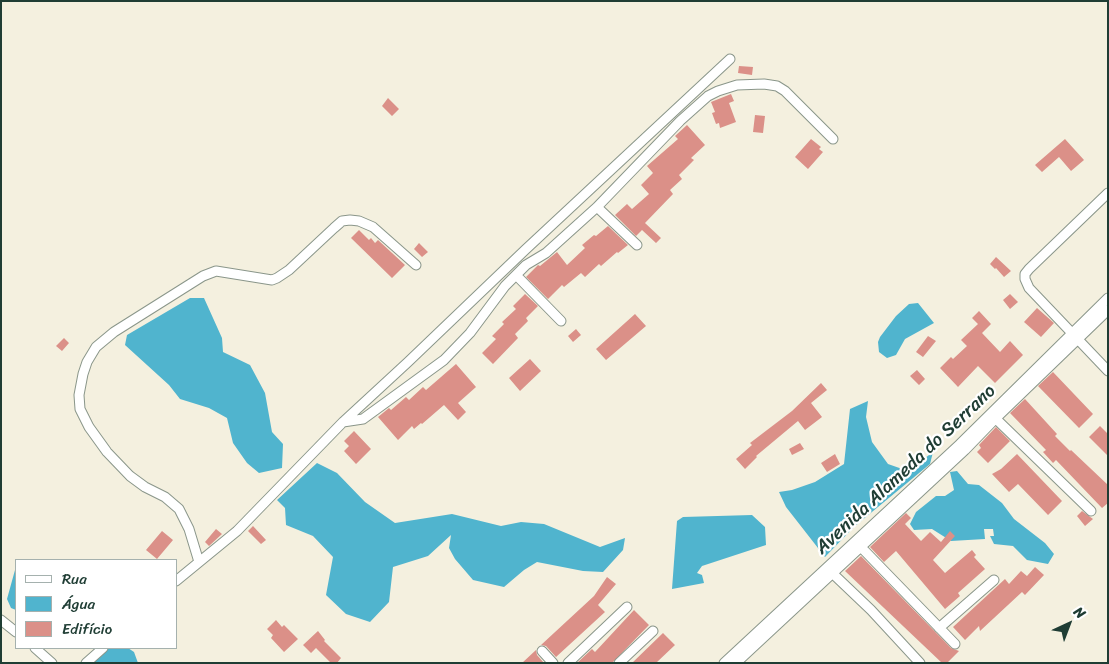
<!DOCTYPE html>
<meta charset="utf-8">
<style>
body{margin:0}
#map{position:relative;width:1109px;height:664px;overflow:hidden;background:#f4f0df;font-family:Sriracha,sans-serif}
canvas{display:block}
.frame{position:absolute;inset:0;border:2px solid #1f3d34;pointer-events:none}
.legend{position:absolute;left:15px;top:559px;width:162px;height:90px;box-sizing:border-box;background:#fff;border:1px solid #a5b1ae;margin:0;padding:6px 9px;list-style:none;font-size:15px;color:#1f3d34}
.legend li{display:flex;align-items:center;gap:10px;height:25px}
.legend b{width:25px;border:1px solid #a5b1ae}
.north{position:absolute;left:1044px;top:599px;width:50px;height:50px;-webkit-text-stroke:4px #fff;paint-order:stroke;rotate:43deg;font-size:14px;font-weight:700;line-height:20px;text-align:center;color:#1f3d34}
.north::after{content:'';display:block;margin:auto;width:18px;height:22px;background:#1f3d34;clip-path:polygon(50% 0,100% 100%,50% 72%,0 100%)}
</style>
<div id="map">
<canvas width="1109" height="664"></canvas>
<div class="frame"></div>
<ul class="legend">
<li><b style="height:6px;background:#fff"></b>Rua</li>
<li><b style="height:14px;background:#50b4ce"></b>Água</li>
<li><b style="height:14px;background:#db9088"></b>Edifício</li>
</ul>
<div class="north">N</div>
</div>
<script>
const context = document.querySelector('canvas').getContext('2d');
context.lineJoin = 'round';
function paint(path, color) { context.fillStyle = color; context.fill(path, 'evenodd'); }
const poly = rows => new Path2D(rows.map(r => 'M' + r).join(''));
function stroke(path, color, width, dash) { context.strokeStyle = color; context.lineWidth = width; context.lineCap = dash ? 'butt' : 'round'; context.setLineDash(dash || []); context.stroke(path); }
function drawText(font, color, halo, rows, align = 'center') {
  context.font = font + ' Sriracha,sans-serif'; context.lineWidth = 4.5; context.setLineDash([]); context.textBaseline = 'middle'; context.strokeStyle = halo; context.fillStyle = color; for (const [text, x, y, turn = 0] of rows) {
    context.save(); context.translate(x, y); context.rotate((+turn || 0) * Math.PI / 180); context.textAlign = isNaN(turn) ? turn : align; if (halo) context.strokeText(text, 0, 0); context.fillText(text, 0, 0); context.restore();
  }
}
paint(poly([
 [190,298,204,298,222,338,223,352,250,365,265,393,272,432,283,444,282,468,259,473,247,463,233,443,227,418,209,408,180,399,169,385,125,345,127,335],
 [918,303,934,323,905,339,896,355,887,358,879,352,878,342,880,337,896,316,909,304],
 [868,401,866,417,872,442,888,464,908,471,933,452,930,464,855,526,825,557,786,507,779,492,792,490,815,482,844,464,850,409],
 [317,463,337,473,365,502,395,523,452,514,501,526,521,522,544,524,600,547,625,538,623,550,603,572,583,571,537,562,524,570,504,587,473,580,455,559,449,548,451,535,428,556,393,567,389,602,370,622,346,614,326,595,333,557,313,536,286,525,285,508,277,500],
 [957,471,968,484,979,485,1002,503,1014,519,1045,543,1054,554,1048,564,1027,560,1013,546,994,544,990,536,994,536,993,529,984,529,985,539,951,541,932,529,914,530,910,524,916,512,936,496,945,496,954,490,950,472],
 [752,515,765,527,766,545,702,566,697,573,702,575,704,583,672,589,677,521,683,517],
 [15,570,16,571,16,610,11,608,7,599],
 [106,648,128,648,134,652,138,663,90,663]
]), '#50b4ce');
paint(poly([
 [739,66,753,67,752,75,738,73],
 [731,94,734,101,729,103,736,122,720,128,719,123,716,124,712,113,715,112,711,102],
 [388,98,399,109,392,116,382,106],
 [755,115,765,116,763,133,753,132],
 [687,125,705,145,691,158,694,160,679,175,682,179,670,190,673,194,645,223,661,238,656,243,642,230,636,236,615,215,627,204,632,209,649,194,641,185,653,173,647,166,678,139,675,136],
 [811,139,821,147,819,149,823,152,808,169,795,157],
 [1065,139,1084,160,1071,171,1059,157,1042,172,1035,165],
 [608,226,628,245,618,253,617,252,601,266,599,264,585,277,581,273,564,287,562,285,548,299,526,277,538,265,540,266,557,252,567,265,585,248,582,245,594,235,596,236],
 [359,230,369,240,371,238,375,243,378,240,405,265,392,278,351,238],
 [419,243,428,252,422,257,414,249],
 [996,257,1011,271,1004,277,996,268,995,269,990,264],
 [525,294,538,306,526,318,528,321,515,334,518,338,493,364,482,353,496,339,492,336,504,324,502,322,516,309,513,306],
 [1010,294,1018,302,1010,309,1003,300],
 [1037,308,1054,323,1041,337,1024,322],
 [979,311,991,324,982,333,1000,352,1010,341,1023,355,995,383,978,366,958,387,940,368,951,357,953,359,967,346,961,340,978,324,972,318],
 [635,314,646,326,606,360,596,349],
 [576,329,581,335,573,342,568,336],
 [928,336,936,341,923,357,916,352],
 [64,338,69,343,62,351,56,346],
 [530,359,541,371,520,391,509,378],
 [456,364,476,387,458,403,466,412,458,420,444,405,422,424,421,423,414,429,412,426,398,440,378,417,389,408,391,410,406,397,409,400,423,387,426,390],
 [917,370,925,379,919,385,910,376],
 [1053,372,1093,414,1079,428,1038,386],
 [821,383,827,390,811,403,822,417,805,430,798,421,756,456,757,457,745,469,736,459,752,445,750,443,792,411],
 [1025,399,1057,434,1055,436,1070,451,1071,450,1108,485,1108,503,1102,508,1056,460,1053,463,1043,452,1046,450,1010,413],
 [1100,426,1108,434,1108,456,1089,437],
 [996,427,1010,441,988,463,977,452,981,448,979,445],
 [354,431,371,449,356,464,344,451,349,446,344,441],
 [800,443,804,449,792,455,789,449],
 [835,454,840,464,827,472,821,463],
 [1017,454,1062,501,1048,515,1018,484,1009,492,992,474,1001,469],
 [1082,511,1093,519,1085,526,1077,516],
 [906,513,911,518,905,524,921,541,930,532,941,542,950,531,955,536,933,560,945,573,972,550,976,555,974,557,985,569,958,593,960,596,945,609,896,551,884,562,870,547],
 [253,526,266,540,261,544,248,531],
 [216,529,222,534,209,546,205,542],
 [162,531,173,540,157,559,146,550],
 [861,556,951,648,959,651,947,663,942,663,845,571],
 [1035,567,1044,575,1025,595,1022,592,980,631,979,626,965,640,953,627,1005,579,1009,584,1021,571,1027,576],
 [607,577,616,584,598,605,605,612,556,657,546,646,541,645,594,596],
 [634,610,649,625,612,663,577,663,592,649,595,652],
 [276,620,282,627,284,625,298,639,284,652,271,638,273,635,267,629],
 [318,631,325,640,324,641,341,658,337,663,331,663,316,648,311,653,303,645],
 [663,633,675,645,656,663,632,663],
 [536,650,537,655,544,663,522,663]
]), '#db9088');
const minor = poly([
 [1108,193,1029,269,1025,274,1025,279,1029,288,1108,371],
 [597,207,637,245],
 [516,275,561,321],
 [993,416,1091,511],
 [343,422,363,419,444,360,470,333,505,286,526,265,546,253,597,207,680,121,708,96,718,91,737,85,764,84,777,86,785,91,833,139],
 [857,543,955,644],
 [199,562,189,529,179,509,165,497,145,487,130,476,107,452,89,427,80,409,79,395,83,374,87,362,96,347,114,332,203,276,216,271,272,280,277,278,289,270,334,228,342,221,350,220,359,221,373,227,416,265],
 [829,570,871,610,920,663],
 [176,581,237,531,343,422,408,362,525,250,730,59],
 [1,620,16,632],
 [939,628,994,580],
 [35,648,52,663],
 [542,651,553,663],
 [86,663,103,648],
 [568,663,627,607],
 [619,663,653,631],
 [724,663,960,444,1108,298],
 [736,663,965,450,995,419,1108,310]
]);
stroke(minor, '#8a968a', 11);
stroke(minor, '#fff', 9);
drawText('19px', '#1f3d34', '#fff', [
 ["Avenida Alameda do Serrano",906,470,-43]
]);
</script>
